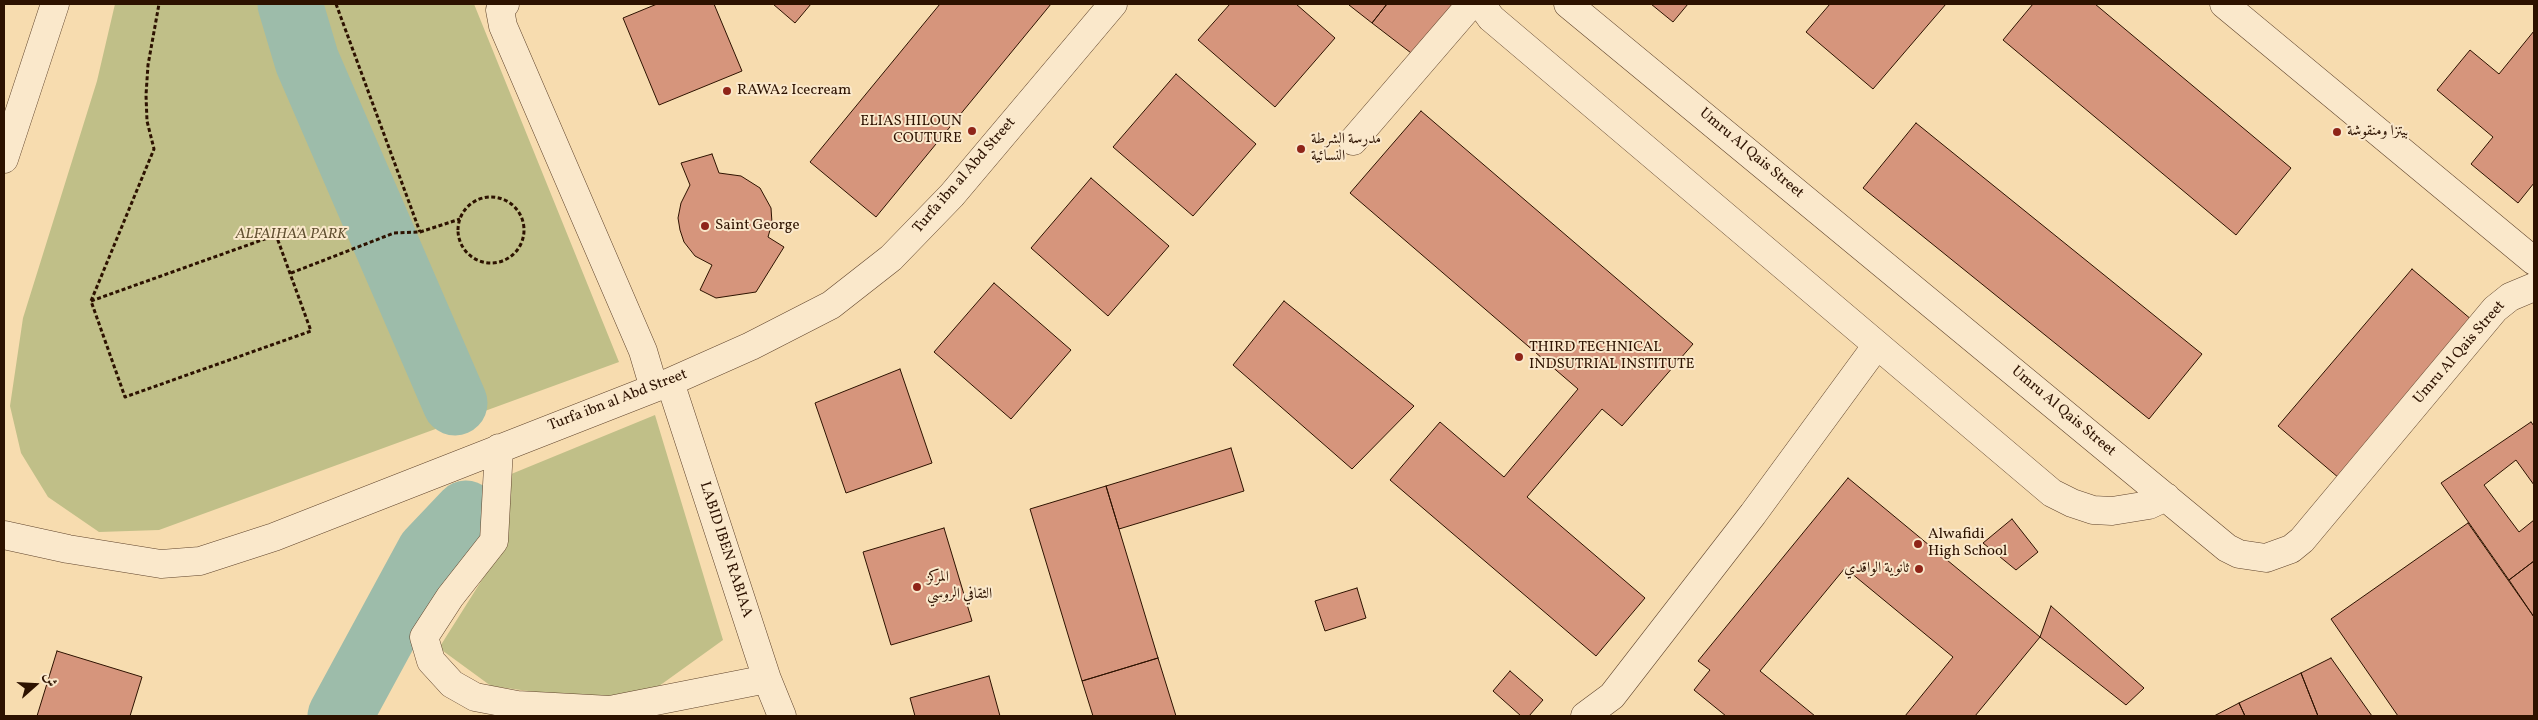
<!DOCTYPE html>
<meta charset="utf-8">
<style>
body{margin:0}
#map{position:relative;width:2538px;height:720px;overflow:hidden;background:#f7dcaf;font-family:Vollkorn,Amiri,serif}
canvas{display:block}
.frame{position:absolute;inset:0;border:5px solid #2d1200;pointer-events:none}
.north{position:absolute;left:10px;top:660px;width:50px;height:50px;-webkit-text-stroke:4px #fae8cb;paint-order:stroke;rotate:71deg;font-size:14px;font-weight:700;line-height:20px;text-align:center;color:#2d1200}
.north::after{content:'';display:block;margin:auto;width:18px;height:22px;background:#2d1200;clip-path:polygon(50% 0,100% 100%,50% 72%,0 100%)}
</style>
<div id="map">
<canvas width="2538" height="720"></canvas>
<div class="frame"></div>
<div class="north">ش</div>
</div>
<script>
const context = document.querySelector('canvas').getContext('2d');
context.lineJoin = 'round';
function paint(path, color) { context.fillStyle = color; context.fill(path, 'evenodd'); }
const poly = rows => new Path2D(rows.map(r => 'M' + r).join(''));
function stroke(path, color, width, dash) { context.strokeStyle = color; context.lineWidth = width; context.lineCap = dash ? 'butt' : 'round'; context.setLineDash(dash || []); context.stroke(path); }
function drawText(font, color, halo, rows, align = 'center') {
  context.font = font + ' Vollkorn,Amiri,serif'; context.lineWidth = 4; context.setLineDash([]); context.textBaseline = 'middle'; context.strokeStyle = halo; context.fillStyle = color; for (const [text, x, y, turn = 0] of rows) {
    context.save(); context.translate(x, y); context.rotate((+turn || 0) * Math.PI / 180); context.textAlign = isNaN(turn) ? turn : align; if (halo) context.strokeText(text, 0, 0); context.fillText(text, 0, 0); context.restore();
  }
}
paint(poly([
 [115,4,474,4,619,362,159,530,99,532,48,497,21,453,10,406,23,318,97,81],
 [655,415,723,640,641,699,588,699,491,686,439,648,504,545,504,477]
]), '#c0bf88');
stroke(poly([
 [290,4,307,61,455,403],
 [340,716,429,552,466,513]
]), '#9dbcaa', 65);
const building = poly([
 [657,4,714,4,742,71,659,105,623,18,657,4],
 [773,4,811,4,795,23,773,4],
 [940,4,1051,4,876,217,810,162,940,4],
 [1230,4,1296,4,1335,38,1275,107,1198,40,1230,4],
 [1350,4,1387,4,1372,23,1349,5,1350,4],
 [1387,4,1454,4,1415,56,1372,23,1387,4],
 [1651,4,1688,4,1673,22,1651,4],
 [1830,4,1946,4,1873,89,1806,32,1830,4],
 [2033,4,2095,4,2291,168,2236,235,2003,40,2033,4],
 [2534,31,2534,183,2518,203,2471,164,2493,137,2437,90,2470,50,2499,74,2534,31],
 [1176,74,1256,144,1193,216,1113,147,1176,74],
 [1421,111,1693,344,1622,426,1602,409,1527,497,1645,598,1596,656,1390,480,1440,422,1504,477,1578,389,1350,193,1421,111],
 [1916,123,2202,354,2149,419,1863,188,1916,123],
 [712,154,719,173,741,176,760,188,771,208,772,223,768,237,784,247,756,292,716,298,700,290,712,265,695,256,684,242,680,230,678,218,681,203,690,185,681,163,712,154],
 [1091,178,1169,246,1108,316,1031,248,1091,178],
 [2412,269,2479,326,2346,484,2278,426,2412,269],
 [994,283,1071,350,1011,419,934,352,994,283],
 [1284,301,1414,406,1352,469,1233,365,1284,301],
 [900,369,932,463,846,493,815,403,900,369],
 [2531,422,2534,426,2534,485,2516,460,2484,485,2519,532,2534,520,2534,561,2509,580,2441,483,2531,422],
 [1231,448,1244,491,1119,529,1106,486,1231,448],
 [1848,478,2040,637,1975,716,1905,716,1953,657,1845,568,1760,671,1815,716,1726,716,1694,690,1710,670,1698,661,1848,478],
 [1106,486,1158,658,1082,681,1030,509,1106,486],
 [2012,519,2038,552,2016,570,1983,543,2012,519],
 [2468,523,2534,617,2534,716,2398,716,2331,619,2468,523],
 [944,528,972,621,891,645,863,552,944,528],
 [2534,561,2534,617,2509,580,2534,561],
 [1357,588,1366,618,1325,631,1315,601,1357,588],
 [2051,606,2144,688,2126,705,2040,637,2051,606],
 [57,651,142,677,130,716,37,716,57,651],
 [1158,658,1176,716,1093,716,1082,681,1158,658],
 [2331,658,2372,716,2318,716,2301,673,2331,658],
 [1510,671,1543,700,1529,716,1521,716,1493,691,1510,671],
 [2301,673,2318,716,2245,716,2239,703,2301,673],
 [989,676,1000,716,915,716,910,698,989,676],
 [2239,703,2245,716,2214,716,2239,703]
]);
paint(building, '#d6957c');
stroke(building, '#2d1200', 1);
const minor = poly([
 [505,4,500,10,503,26,643,351,654,388],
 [1481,4,1491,18,2052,493,2072,503,2093,510,2112,511,2149,505,2166,497],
 [1568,4,2227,548,2239,554,2266,558,2291,549,2302,540,2495,309,2510,297,2534,287],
 [2224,4,2534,261],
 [1353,141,1471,4],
 [4,159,55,4],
 [670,382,767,679,782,716],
 [499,448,494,541,450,597,424,637,431,661,452,684,475,697,517,705,610,710,767,679],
 [4,535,68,549,161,564,200,561,274,537,670,382,751,346,831,305,891,258,952,195,1113,4],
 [1585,716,1612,696,1753,514,1877,345]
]);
stroke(minor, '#60442c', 29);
stroke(poly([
 [336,4,420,232],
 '458 230a33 33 0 1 1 66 0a33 33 0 1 1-66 0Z',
 [291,273,394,233,420,232,460,219],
 [91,301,276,235,311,331,125,397,91,301,154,149,147,121,146,95,148,65,159,4]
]), '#2d1200', 3, [4, 2.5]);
stroke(minor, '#fae8cb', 28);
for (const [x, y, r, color] of [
 [727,91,5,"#8f2418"],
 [972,131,5,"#8f2418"],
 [2337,132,5,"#8f2418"],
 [1301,149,5,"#8f2418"],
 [705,226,5,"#8f2418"],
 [1519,357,5,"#8f2418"],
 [1918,544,5,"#8f2418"],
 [1919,569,5,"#8f2418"],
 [917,587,5,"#8f2418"]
]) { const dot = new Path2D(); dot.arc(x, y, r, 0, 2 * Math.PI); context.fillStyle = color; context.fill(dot); stroke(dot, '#fae8cb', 2); }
drawText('15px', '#2d1200', '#fae8cb', [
 ["RAWA2 Icecream",737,91],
 ["ELIAS HILOUN",962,122,"right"],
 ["COUTURE",962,139,"right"],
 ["بيتزا ومنقوشة",2347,132],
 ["مدرسة الشرطة",1311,140],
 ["النسائية",1311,157],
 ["Saint George",715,226],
 ["THIRD TECHNICAL",1529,348],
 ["INDSUTRIAL INSTITUTE",1529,365],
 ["Alwafidi",1928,535],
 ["High School",1928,552],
 ["ثانوية الواقدي",1909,569,"right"],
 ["المركز",927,578],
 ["الثقافي الروسي",927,595]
], 'left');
drawText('15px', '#2d1200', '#fae8cb', [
 ["Umru Al Qais Street",1751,154,40],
 ["Turfa ibn al Abd Street",965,176,-49],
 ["Umru Al Qais Street",2460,353,-49],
 ["Turfa ibn al Abd Street",618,401,-21],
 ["Umru Al Qais Street",2063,412,40],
 ["LABID IBEN RABIAA",725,550,72]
]);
drawText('italic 15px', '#604f30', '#fae8cb', [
 ["ALFAIHA'A PARK",291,235]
]);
</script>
